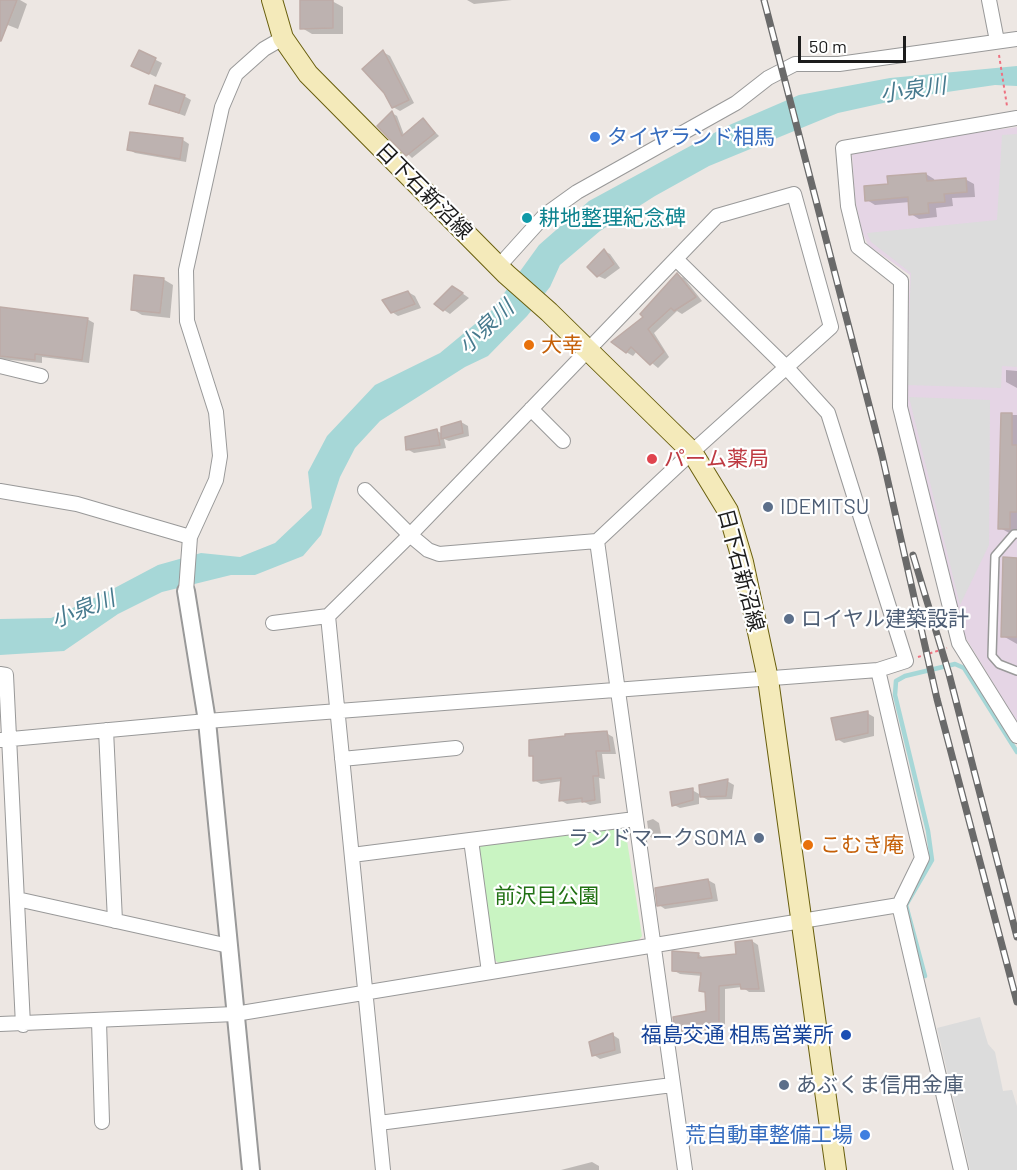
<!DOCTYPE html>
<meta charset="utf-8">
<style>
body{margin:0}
#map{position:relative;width:1017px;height:1170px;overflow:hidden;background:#ede7e3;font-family:Barlow,sans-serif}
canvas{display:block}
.scale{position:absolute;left:798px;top:36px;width:108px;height:27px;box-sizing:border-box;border:3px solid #1c1c1c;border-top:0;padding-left:8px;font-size:18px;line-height:21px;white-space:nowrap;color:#1c1c1c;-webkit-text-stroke:4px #fff;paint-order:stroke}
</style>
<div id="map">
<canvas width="1017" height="1170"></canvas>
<div class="scale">50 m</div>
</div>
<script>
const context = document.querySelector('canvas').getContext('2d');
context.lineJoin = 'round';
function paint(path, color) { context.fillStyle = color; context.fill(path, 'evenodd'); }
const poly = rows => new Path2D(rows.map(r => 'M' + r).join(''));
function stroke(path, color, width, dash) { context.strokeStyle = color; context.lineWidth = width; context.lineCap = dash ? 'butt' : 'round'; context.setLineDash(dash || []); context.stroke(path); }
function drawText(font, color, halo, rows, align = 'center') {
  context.font = font + ' Barlow,"Noto Sans JP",sans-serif'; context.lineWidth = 4.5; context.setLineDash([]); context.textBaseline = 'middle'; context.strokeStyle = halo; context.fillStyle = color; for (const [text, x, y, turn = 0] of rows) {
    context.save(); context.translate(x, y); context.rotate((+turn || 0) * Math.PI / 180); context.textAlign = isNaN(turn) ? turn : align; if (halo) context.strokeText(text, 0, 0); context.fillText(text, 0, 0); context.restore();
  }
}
paint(poly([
 [1017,127,1017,722,964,635,908,407,905,383,910,275,868,245,862,232,855,200,852,154,855,149]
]), '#e5d5e5');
paint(poly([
 [618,826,625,828,642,936,638,941,500,964,492,958,478,850,482,844]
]), '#c9f4c2');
paint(poly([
 [1017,134,1017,367,1002,366,1001,388,906,385,911,273,871,242,867,233,997,220,1002,135],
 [909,397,990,400,989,545,960,605],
 [980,1017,988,1044,995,1052,1003,1091,1012,1090,1017,1106,1017,1170,970,1170,937,1028]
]), '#dcdcdc');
paint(poly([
 [1017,66,1017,86,995,85,906,98,838,113,709,166,655,196,600,231,560,265,550,287,527,316,488,356,465,367,380,421,355,448,340,477,321,535,303,556,255,575,231,575,162,592,118,614,64,651,0,655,0,619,51,618,107,592,158,565,201,553,240,557,275,543,312,508,308,472,327,436,375,385,440,353,492,310,539,245,589,201,727,126,799,95,890,78]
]), '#a6d7d7');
paint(poly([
 [0,0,20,0,27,4,18,29,0,22],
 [467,0,512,0,474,4],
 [332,1,343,7,343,34,312,34,302,28],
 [140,52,162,63,156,77,140,69],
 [383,52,390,56,414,103,400,111,393,107],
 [184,96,191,100,185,116,150,103],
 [392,113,397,116,404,135,423,120,439,136,412,158,379,126],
 [183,140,189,144,186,162,135,153,128,149],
 [926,174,934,179,935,182,965,179,974,184,975,197,952,198,953,206,936,208,937,217,919,219,911,214,910,202,875,205,867,200,889,185],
 [604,251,610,254,620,268,605,279,598,276],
 [677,275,684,278,702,301,682,314,677,311,654,333,669,357,658,368,637,351,633,356,626,352],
 [163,279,173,285,170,318,142,315,132,309],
 [459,291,469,298,450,314,444,310],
 [408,292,415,296,421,308,398,316,392,312],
 [0,309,87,319,94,323,89,363,42,357,42,363,0,359],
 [1006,370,1017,371,1017,388,1006,382],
 [1002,415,1017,415,1017,535,1013,535,1000,528],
 [461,422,468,426,469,436,449,441,444,439,446,448,414,453,407,449,437,431,443,434,442,428],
 [1017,559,1017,644,1003,636],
 [867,713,874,717,874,736,844,743,837,739],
 [606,733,613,737,616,754,602,754,605,779,599,778,601,803,590,805,584,802,567,804,560,800,562,781,541,784,534,780,535,757,531,755],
 [727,781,734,785,732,799,708,800,699,795,699,804,680,808,674,805,692,790,701,795],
 [653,819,659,823,662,839,655,840,649,836,647,821],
 [708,880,715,884,718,901,665,909,659,905],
 [752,941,758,945,765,992,749,992,742,987,725,989,725,1035,704,1034,683,1037,676,1033,708,1013,706,993,701,990,702,976,680,974,673,970,698,954,705,959,738,956],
 [613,1035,619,1039,621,1053,600,1059,594,1055],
 [592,1162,599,1166,599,1170,561,1170]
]), '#0003');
stroke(poly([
 [925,976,906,905,932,860,928,831,895,695,896,681,905,676,955,664,964,668,1017,752]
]), '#a6d7d7', 4.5);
const building = poly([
 [0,0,17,0,1,41,0,41,0,0],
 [300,0,333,0,333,28,300,29,300,0],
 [139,50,156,58,149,74,131,66,139,50],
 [383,50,409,100,392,108,384,93,362,69,383,50],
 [155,85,185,95,179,113,149,104,155,85],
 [392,111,402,136,423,118,435,133,406,156,377,126,392,111],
 [130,132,183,138,180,159,127,150,130,132],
 [926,173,927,181,966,178,967,192,944,194,945,202,928,203,929,213,909,215,908,197,865,201,864,186,888,184,887,176,926,173],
 [604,249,614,264,597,277,587,267,604,249],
 [677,273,696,297,674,311,671,308,648,329,664,352,650,365,631,347,626,353,611,342,643,317,640,314,677,273],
 [134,275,164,278,160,313,131,310,134,275],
 [452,286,463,293,443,311,434,304,452,286],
 [408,291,415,304,391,313,382,300,408,291],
 [0,307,88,318,82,360,35,354,35,360,0,356,0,307],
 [1001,413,1012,413,1012,445,1017,445,1017,512,1010,512,1010,529,998,529,1001,413],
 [461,421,463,433,441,439,441,427,461,421],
 [437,429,440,445,406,450,405,437,437,429],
 [1003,557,1017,558,1017,637,1001,637,1003,557],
 [868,711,868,733,836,740,831,718,868,711],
 [607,731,610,751,596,751,599,776,593,776,595,800,582,802,582,798,559,801,561,778,533,781,533,756,529,756,529,740,565,736,565,734,607,731],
 [728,779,726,796,700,797,699,785,728,779],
 [693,788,693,800,672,806,670,792,693,788],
 [708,879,712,898,657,906,655,888,708,879],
 [752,940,759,989,741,989,740,984,719,986,719,1032,697,1031,675,1034,673,1017,706,1011,705,992,699,991,701,973,672,971,672,951,699,953,698,958,736,954,735,942,752,940],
 [613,1033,615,1050,592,1056,589,1042,613,1033]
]);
paint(building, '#bdb2b0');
stroke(building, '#bdaba6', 1.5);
const service = poly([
 [1017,534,1014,534,995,556,992,656,999,664,1017,671]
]);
const minor = poly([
 [989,0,997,41],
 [1017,118,843,148,848,206,858,247,901,281,900,407,959,643,1017,736],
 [676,259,787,368,828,413,906,661,878,670],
 [499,266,545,215,577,192,736,103,768,78,795,64,839,64,1017,39],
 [0,366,41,376],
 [531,409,563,441],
 [365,490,410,535,428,550,439,554,597,541],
 [0,491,77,504,190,537,186,591],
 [190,537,216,480,220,456,216,412,187,321,186,270,222,107,236,74,264,49,283,38],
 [273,623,328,616],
 [0,674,6,675,23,1025],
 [106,730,115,921],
 [0,740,207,721,878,670,922,858,899,905,961,1170],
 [342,759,456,748],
 [471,840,489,972],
 [352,855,635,819],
 [17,899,229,946],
 [99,1021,102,1122],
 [0,1024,235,1014,899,905],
 [379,1123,672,1085],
 [383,1170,328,616,410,535,717,216,794,194,831,327,692,452,597,541,685,1170]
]);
const tertiary = poly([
 [186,591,207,721,251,1170]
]);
const secondary = poly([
 [272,0,283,38,308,74,506,274,549,312,692,452,728,511,743,562,768,679,836,1170]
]);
stroke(service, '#999', 10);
stroke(minor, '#999', 16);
stroke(tertiary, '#999', 20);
stroke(secondary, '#695f0d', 22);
stroke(poly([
 [999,55,1007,106],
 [918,657,947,648]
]), '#ee7281', 2, [3, 3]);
stroke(service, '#fff', 7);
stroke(minor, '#fff', 14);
stroke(tertiary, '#fff', 16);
stroke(secondary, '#f4eaba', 20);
const rail = poly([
 [764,0,882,455,937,699,1017,1002],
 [913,555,949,674,1017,937]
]);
stroke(rail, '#6a6a6a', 7);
stroke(rail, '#fff', 4.5, [14]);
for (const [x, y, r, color] of [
 [595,137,6,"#3f7fe0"],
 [527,218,6,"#0f9aa8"],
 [529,345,6,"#e8710a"],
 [652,459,6,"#e0444e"],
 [768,507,6,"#5c6f8a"],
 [789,619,6,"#5c6f8a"],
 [759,838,6,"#5c6f8a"],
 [808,845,6,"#e8710a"],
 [846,1035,6,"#1a4fb4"],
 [784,1085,6,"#5c6f8a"],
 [865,1135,6,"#3f7fe0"]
]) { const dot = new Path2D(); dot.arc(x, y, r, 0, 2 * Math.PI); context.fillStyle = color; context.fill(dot); stroke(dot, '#fff', 2); }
drawText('21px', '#366cbe', '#fff', [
 ["タイヤランド相馬",607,137],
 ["荒自動車整備工場",853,1135,"right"]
], 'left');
drawText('21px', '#1c1c1c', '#fff', [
 ["日下石新沼線",424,191,45],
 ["日下石新沼線",741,570,75]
]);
drawText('21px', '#0d838f', '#fff', [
 ["耕地整理紀念碑",539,218]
], 'left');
drawText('21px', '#c56008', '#fff', [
 ["大幸",541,345],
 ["こむき庵",820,845]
], 'left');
drawText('21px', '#be3a42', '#fff', [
 ["パーム薬局",664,459]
], 'left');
drawText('21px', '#4e5e75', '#fff', [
 ["IDEMITSU",780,507],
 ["ロイヤル建築設計",801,619],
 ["ランドマークSOMA",747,838,"right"],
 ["あぶくま信用金庫",796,1085]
], 'left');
drawText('21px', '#217114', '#fff', [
 ["前沢目公園",547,896]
]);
drawText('21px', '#164399', '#fff', [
 ["福島交通 相馬営業所",834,1035]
], 'right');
drawText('italic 22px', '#477a8e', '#fff', [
 ["小泉川",913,90,-8],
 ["小泉川",486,327,-43],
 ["小泉川",83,609,-21]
]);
</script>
